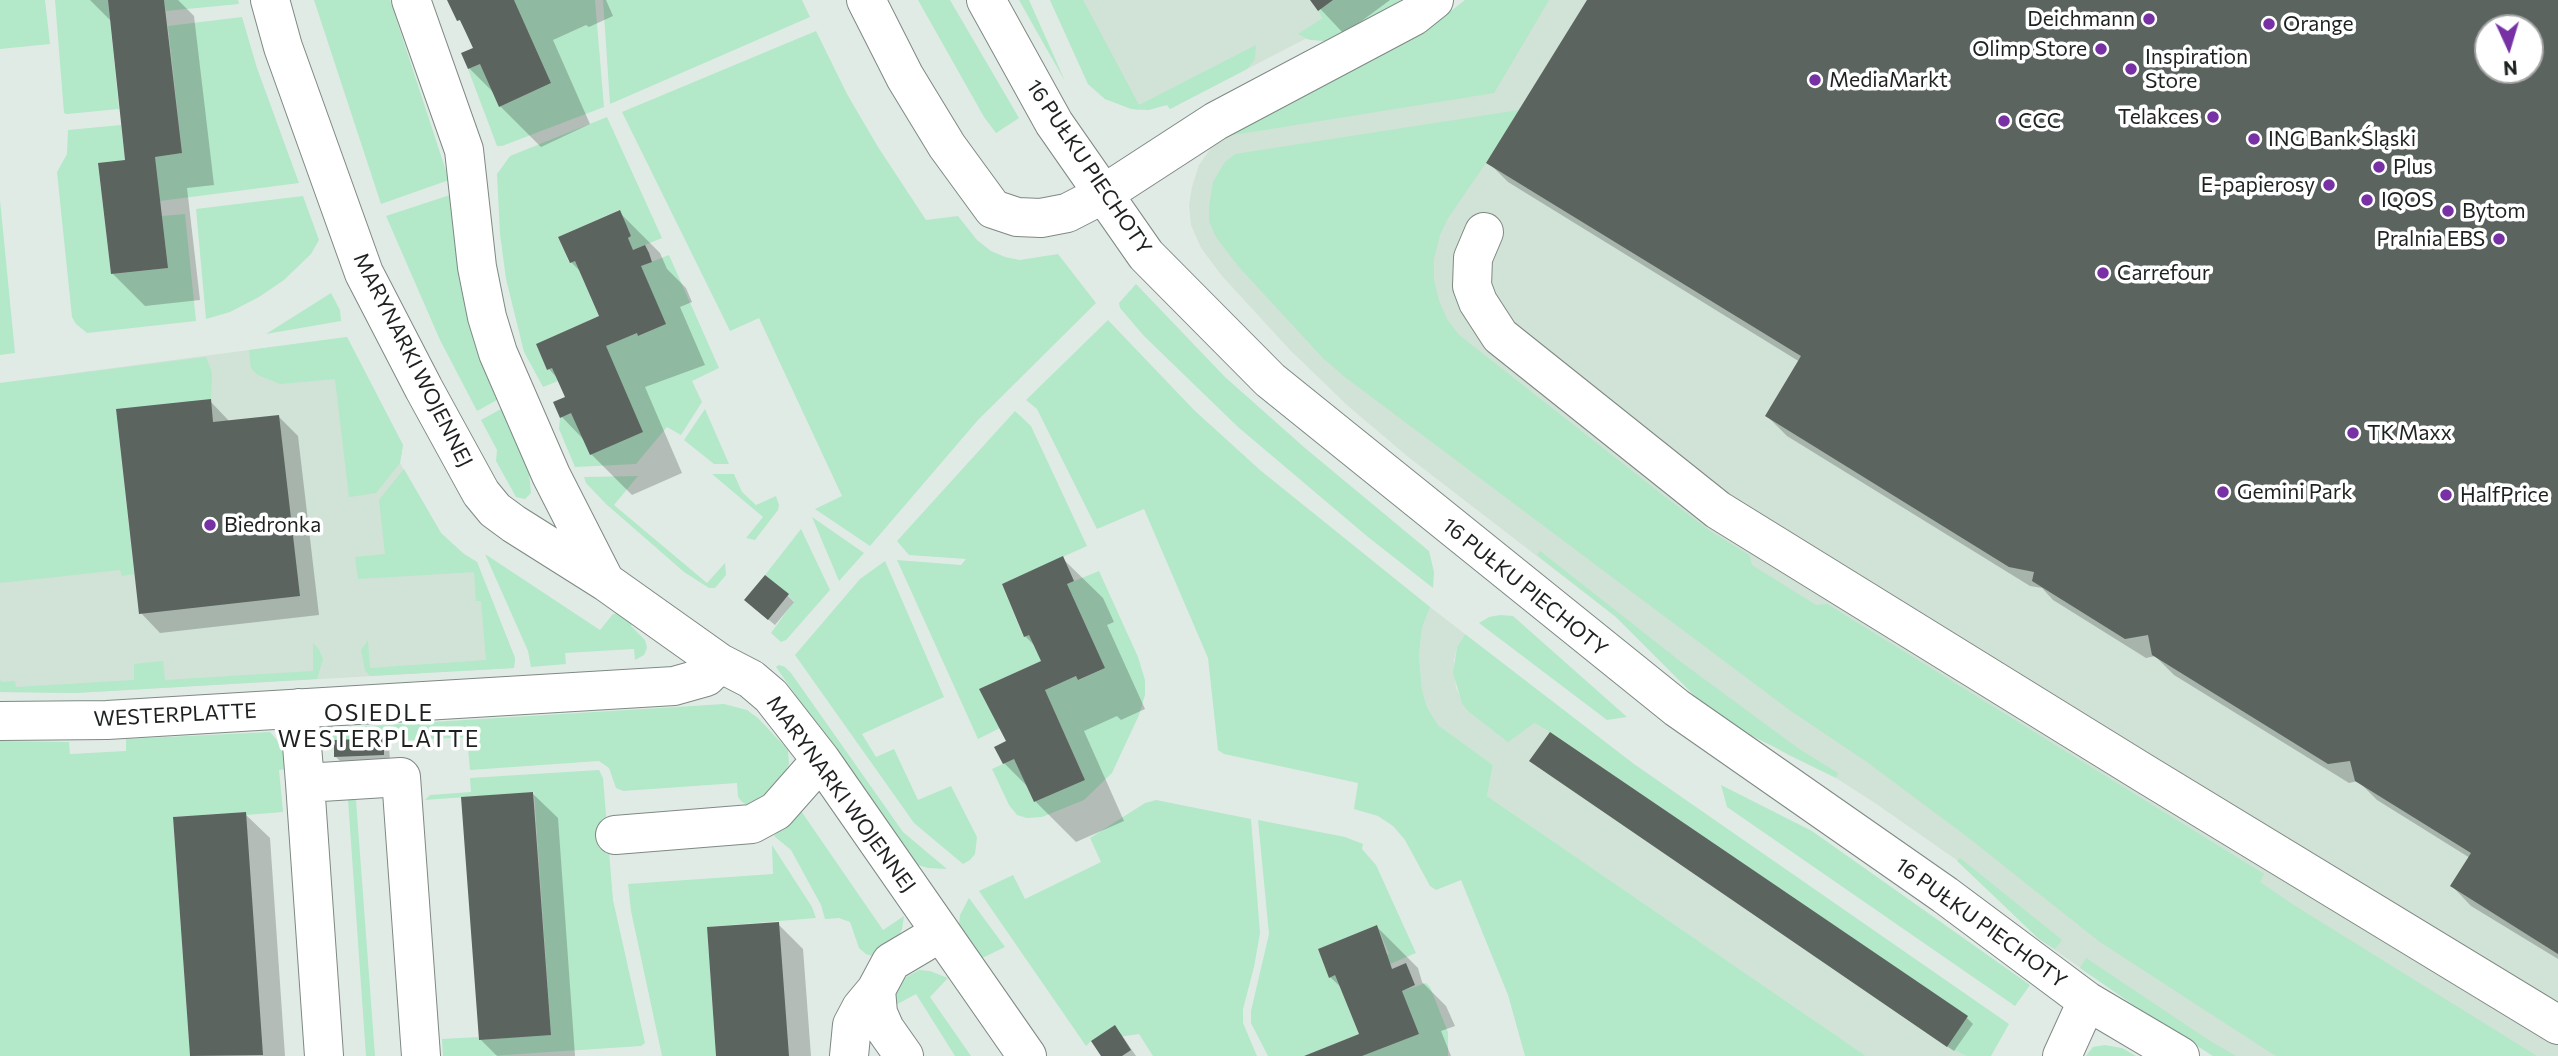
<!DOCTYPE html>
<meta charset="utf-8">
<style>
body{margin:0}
#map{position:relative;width:2558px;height:1056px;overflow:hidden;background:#e1ebe5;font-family:Commissioner,sans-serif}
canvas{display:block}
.north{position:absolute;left:2474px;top:14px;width:70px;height:70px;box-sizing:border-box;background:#fff;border:2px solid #a5a6a5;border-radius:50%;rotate:176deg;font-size:19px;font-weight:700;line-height:28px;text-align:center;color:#1d211f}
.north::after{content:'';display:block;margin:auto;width:24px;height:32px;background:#7731a4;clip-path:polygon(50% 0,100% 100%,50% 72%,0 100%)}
</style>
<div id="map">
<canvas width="2558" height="1056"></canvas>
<div class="north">N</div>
</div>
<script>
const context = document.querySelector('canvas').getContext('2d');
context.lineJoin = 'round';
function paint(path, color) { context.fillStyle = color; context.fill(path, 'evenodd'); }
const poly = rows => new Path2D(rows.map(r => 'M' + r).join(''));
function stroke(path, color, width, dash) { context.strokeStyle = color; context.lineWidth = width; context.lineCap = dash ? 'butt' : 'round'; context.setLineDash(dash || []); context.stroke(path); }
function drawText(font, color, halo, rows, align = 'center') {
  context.font = font + ' Commissioner,sans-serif'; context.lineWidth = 7; context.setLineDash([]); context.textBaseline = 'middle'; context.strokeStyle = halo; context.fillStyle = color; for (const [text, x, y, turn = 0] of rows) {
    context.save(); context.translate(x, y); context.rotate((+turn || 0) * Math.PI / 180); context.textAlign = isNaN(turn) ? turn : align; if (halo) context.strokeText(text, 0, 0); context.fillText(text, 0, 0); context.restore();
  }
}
paint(poly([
 [1050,0,1401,0,1326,41,1305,39,1170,109,1167,105,1137,110,1105,99,1088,84],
 [1465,0,2558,0,2558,1056,2213,1056,2135,1006,2039,939,1958,861,1875,803,1836,778,1788,755,1696,697,1616,617,1407,456,1348,406,1290,350,1222,276,1201,248,1191,225,1189,205,1192,187,1199,165,1211,148,1231,132,1396,47,1446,15],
 [2488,28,2530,28,2530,70,2488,70],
 [347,337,403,445,400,463,441,533,464,554,477,562,515,658,514,668,75,693,0,692,0,383],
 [1430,607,1465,634,1457,647,1454,660,1456,688,1468,711,1534,723,1550,732,1967,1016,1947,1046,1967,1056,1866,1056,1487,796,1493,765,1438,725,1427,707,1422,690,1419,655,1422,628]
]), '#d1e2d7');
paint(poly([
 [0,0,45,0,50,44,0,49],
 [55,0,108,0,119,109,67,114,64,113],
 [164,0,238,0,239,4,166,11],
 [314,0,390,0,449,180,381,204],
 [514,0,595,0,604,107,502,146,497,146,468,69,480,64,499,107,551,83],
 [603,0,802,0,810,17,610,104],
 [918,0,950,0,1019,118,996,133,984,117],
 [1019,0,1029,0,1065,81,1046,48],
 [1050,0,1083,0,1139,105,1256,45,1255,59,1247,69,1170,109,1167,105,1149,110,1131,109,1105,99,1088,84],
 [1333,0,1401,0,1372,18,1326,41,1310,40,1298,34,1323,18,1318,11],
 [1465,0,1549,0,1494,93,1227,136,1396,47,1446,15],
 [242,17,257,68,299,183,160,201,155,157,182,153,168,26],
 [816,31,847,94,878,147,926,220,958,216,977,240,991,251,1005,257,1020,260,1058,254,1096,303,978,420,870,546,815,509,842,496,759,318,730,331,622,112],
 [1519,110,1490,157,1448,218,1440,235,1434,259,1434,280,1439,301,1447,319,1459,335,1664,496,1710,531,1749,555,1752,565,1816,605,1827,604,2264,874,2260,882,2292,904,2537,1056,2277,1056,2271,1053,2100,942,1965,835,1867,762,1791,711,1345,377,1323,358,1239,267,1216,237,1209,221,1209,207,1213,182,1225,162,1235,154],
 [607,117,662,238,633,250,628,238,631,236,619,210,558,237,569,262,575,261,599,316,536,344,547,370,552,368,558,381,543,387,524,352,506,279,500,234,497,174,510,156],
 [121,125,125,160,98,164,111,274,168,268,162,216,185,214,196,321,87,333,76,324,72,317,57,172,67,154,68,130],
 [453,194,477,351,497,400,477,411,440,340,386,216],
 [303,196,319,240,311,254,284,280,259,297,230,312,206,319,196,209],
 [0,200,15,353,0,355],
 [669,255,719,368,692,381,702,402,681,435,667,427,636,464,575,467,559,429,560,418,571,413,606,346,637,333,639,336,665,324,641,266],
 [1136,284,1225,377,1305,448,1429,551,1434,572,1433,588,1368,537,1238,427,1144,336,1120,308,1119,303],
 [331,293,340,310,341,321,266,334],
 [1108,320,1194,410,1260,470,1430,607,1422,628,1419,655,1422,690,1427,707,1438,725,1493,765,1487,796,1866,1056,1525,1056,1508,995,1461,880,1436,890,1430,886,1405,840,1393,826,1378,816,1354,809,1358,783,1224,754,1218,750,1208,658,1144,509,1097,529,1037,409,1026,400],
 [347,337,403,445,400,463,376,493,349,497,335,379,280,384,258,375,251,368,249,350],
 [206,357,212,373,211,399,116,410,134,574,122,576,120,570,0,583,0,383],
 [501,409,529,473,531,493,525,499,516,497,496,461,497,450,481,420],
 [705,409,729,464,714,464,684,440],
 [1015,411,1031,426,1087,546,1002,584,1023,636,1029,635,1041,661,980,689,1000,728,978,739,897,560,961,565,966,559,909,555,897,541],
 [404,469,441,533,464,554,477,562,515,658,514,668,370,676,365,670,361,650,368,640,370,668,486,660,481,601,476,601,474,572,358,579,355,557,385,554,379,500],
 [712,474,734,474,742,492,756,505,776,496,779,505,778,510,755,540,746,538,763,517],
 [638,476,614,505,707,583,725,563,726,575,715,588,709,588,684,572,606,504,586,483,584,477],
 [812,517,864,553,839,581],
 [801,529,830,590,786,640,781,642,771,633,794,601,765,575],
 [1540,551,1681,662,1799,749,1838,773,1836,778,1746,733,1721,717,1696,697,1616,617,1537,555],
 [485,554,600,630,613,614,617,613,634,620,631,626,645,640,647,648,644,655,635,660,634,649,565,653,566,664,531,667,528,651],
 [885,561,944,697,862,734,876,757,894,749,918,800,951,786,977,837,975,854,970,860,963,864,914,823,795,655,860,579],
 [1099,571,1138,657,1145,680,1145,695,1139,715,1112,773,1084,800,1042,817,1027,818,1017,815,1009,805,992,769,1014,759,1034,802,1085,780,1045,690,1076,676,1079,680,1105,668,1067,584],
 [1500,615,1513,616,1627,717,1607,720,1479,623,1489,617],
 [1465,634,1634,764,2009,1024,1991,1056,1967,1056,1947,1047,1967,1016,1550,732,1534,723,1508,742,1468,711,1462,703,1453,673,1457,647],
 [313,643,318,648,323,659,317,679,75,693,0,692,0,678,1,682,15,681,16,687,134,680,134,664,163,661,165,680,313,671],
 [779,665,785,667,791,673,903,832,947,869,928,868,918,865,909,858,776,667],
 [724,704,747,710,758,718,788,750,789,764,786,770,754,805,749,806,742,802,738,797,737,783,623,791,616,788,609,768,599,761,470,770,467,737,384,742,383,738,334,740,333,735,336,728],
 [270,732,277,740,288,764,288,769,279,770,283,812,246,815,246,812,173,817,190,1056,0,1056,0,741,69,742,70,754,126,751,126,739],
 [599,770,603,778,613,900,645,1043,641,1046,489,1056,443,1056,442,1039,478,1037,479,1040,551,1034,534,792,425,800,430,795,471,792,470,778],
 [1721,785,1812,831,2030,985,2015,1006,1727,807],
 [348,800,356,800,375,1056,366,1056],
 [1156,800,1251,819,1260,933,1254,967,1243,1009,1243,1023,1257,1056,1153,1056,1139,1034,1091,1041,1086,1046,979,891,1013,875,1025,899,1101,862,1090,838,1145,803],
 [799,808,883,930,904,916,902,929,896,941,885,949,872,956,866,954,859,948,850,922,839,918,825,919,821,905,791,850,774,836],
 [1258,820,1345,837,1363,844,1362,849,1376,865,1416,953,1390,964,1386,955,1389,954,1377,925,1318,949,1329,977,1335,975,1359,1034,1304,1056,1268,1056,1251,1023,1251,1011,1269,934],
 [772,845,812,907,816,918,707,927,716,1056,662,1056,631,911,628,884,773,874],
 [1960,858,2062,940,2055,949,2039,939,1957,861],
 [969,898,1005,947,978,960,961,932,959,924,960,915],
 [2086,958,2210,1041,2236,1056,2213,1056,2135,1006,2080,968],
 [919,970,930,971,948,978,930,997,971,1056,955,1056,916,994,890,1008,890,986],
 [1426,983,1430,987,1448,1032,1448,1056,1362,1056,1419,1034,1402,991],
 [2105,1045,2122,1048,2136,1056,2086,1056,2093,1047]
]), '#b3e8c9');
paint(poly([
 [90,0,178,0,194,16,214,185,187,188,200,300,145,306,113,274,127,162,112,22],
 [449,0,606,0,613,16,589,27,586,25,553,40,590,124,541,147,500,106,495,94,469,68,475,49],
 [1312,0,1390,0,1344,34],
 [1589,0,2558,0,2558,959,2471,906,2452,886,2470,858,2377,800,2358,781,2349,783,2174,675,2155,656,2146,658,2053,600,2042,588,2030,586,1787,436,1767,416,1800,362,1508,182,1488,162],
 [2488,28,2530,28,2530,70,2488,70],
 [619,212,660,253,667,269,686,288,692,302,680,307,705,365,645,387,682,473,632,495,591,454,585,441,562,417,567,397,559,380,549,369,601,317,582,273,571,262],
 [210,401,230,422,278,416,298,436,319,615,160,633,141,613],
 [1062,558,1103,598,1114,622,1107,625,1145,709,1121,720,1117,716,1084,731,1124,821,1076,842,1035,801,1029,788,1004,763,1008,742,1043,662,1036,647,1025,636],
 [787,595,794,602,775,625,753,607],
 [383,740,389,746,390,761,342,763,336,757],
 [1531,761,1966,1017,1973,1024,1954,1051],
 [533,794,558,818,575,1056,497,1056,480,1039],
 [245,814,270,838,285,1056,191,1056,175,818],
 [778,924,803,949,811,1056,718,1056],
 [1377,927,1418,968,1422,982,1446,1006,1455,1026,1441,1031,1451,1056,1308,1056,1361,1035,1343,989,1330,977],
 [1115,1028,1121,1034,1136,1056,1103,1056]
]), '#0003');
paint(poly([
 [108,0,164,0,182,153,155,157,168,268,111,274,98,163,125,160],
 [447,0,514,0,551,83,499,107,480,64,468,69,461,53,473,48,460,20,457,21],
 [1310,0,1333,0,1318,11],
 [1587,0,2558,0,2558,954,2450,886,2471,853,2355,781,2350,761,2328,764,2152,655,2148,635,2125,639,2032,581,2034,572,2009,567,1765,416,1801,356,1486,163],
 [2488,28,2530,28,2530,70,2488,70],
 [620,210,631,236,628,238,633,250,645,245,649,253,652,262,641,266,666,324,638,336,637,333,606,346,643,432,590,455,571,413,560,418,553,402,565,397,552,368,547,370,536,344,599,316,575,261,570,263,558,237],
 [211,399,213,422,279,415,300,596,139,614,116,409],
 [1063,556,1074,581,1067,584,1105,668,1078,680,1076,676,1045,690,1085,780,1034,802,1014,759,1003,764,994,747,1006,741,979,689,1041,661,1029,635,1024,637,1002,584],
 [765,575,789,594,768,620,744,600],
 [1550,732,1968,1016,1947,1047,1529,761],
 [384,738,384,755,334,757,334,740],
 [533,792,551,1035,479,1040,461,797],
 [246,812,263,1055,190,1056,173,817],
 [779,922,789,1056,716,1056,707,927],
 [1377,925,1392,969,1406,963,1415,985,1402,991,1419,1034,1362,1056,1304,1056,1359,1034,1335,975,1329,978,1318,949],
 [1115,1025,1131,1050,1122,1056,1101,1056,1091,1041]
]), '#5b645f');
const minor = poly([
 [270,0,283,47,364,273,424,389,481,493,495,510,514,524,606,582,720,663,751,679,771,696,821,760,1027,1056],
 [411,0,464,150,477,267,487,317,498,353,551,475,605,581],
 [866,0,905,77,947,146,993,209,1017,217,1041,218,1067,213,1102,195,1216,121,1414,16,1434,0],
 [986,0,1054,123,1146,255,1270,380,1677,708,1945,895,2087,1001,2180,1056],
 [1484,232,1473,258,1472,286,1478,302,1500,336,1718,510,2142,772,2558,1025],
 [299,708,305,783],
 [0,721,107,720,674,686,706,677,720,663],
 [615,835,752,824,776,811,821,760],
 [324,1056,305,783,401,777,421,1056],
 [849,1056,852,1025,861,1008,876,990],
 [904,1056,885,1029,878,1013,876,990,891,962,940,933],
 [2062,1056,2087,1001]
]);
stroke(minor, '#7f8983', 40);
stroke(minor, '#fff', 38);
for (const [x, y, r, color] of [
 [2149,19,7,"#7731a4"],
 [2269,24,7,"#7731a4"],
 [2101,49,7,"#7731a4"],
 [2131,69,7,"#7731a4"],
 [1815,80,7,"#7731a4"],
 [2213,117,7,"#7731a4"],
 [2004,121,7,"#7731a4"],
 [2254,139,7,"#7731a4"],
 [2379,167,7,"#7731a4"],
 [2329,185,7,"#7731a4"],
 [2367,200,7,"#7731a4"],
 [2448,211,7,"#7731a4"],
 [2499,239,7,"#7731a4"],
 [2103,273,7,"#7731a4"],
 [2353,433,7,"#7731a4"],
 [2223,492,7,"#7731a4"],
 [2446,495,7,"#7731a4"],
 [210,525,7,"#7731a4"]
]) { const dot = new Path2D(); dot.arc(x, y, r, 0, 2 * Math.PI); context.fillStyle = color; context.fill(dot); stroke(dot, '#fff', 2.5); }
drawText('21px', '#1d211f', '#fff', [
 ["Deichmann",2135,19,"right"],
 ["Orange",2283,24],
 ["Olimp Store",2087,49,"right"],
 ["Inspiration",2145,57],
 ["Store",2145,81],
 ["MediaMarkt",1829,80],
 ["Telakces",2199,117,"right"],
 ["CCC",2018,121],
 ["ING Bank Śląski",2268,139],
 ["Plus",2393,167],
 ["E-papierosy",2315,185,"right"],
 ["IQOS",2381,200],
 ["Bytom",2462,211],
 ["Pralnia EBS",2485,239,"right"],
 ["Carrefour",2117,273],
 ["TK Maxx",2367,433],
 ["Gemini Park",2237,492],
 ["HalfPrice",2460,495],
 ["Biedronka",224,525]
], 'left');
drawText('21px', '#1d211f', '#fff', [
 ["16 PUŁKU PIECHOTY",1089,167,56],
 ["MARYNARKI WOJENNEJ",413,360,63],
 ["16 PUŁKU PIECHOTY",1525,587,39],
 ["WESTERPLATTE",175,715,-3],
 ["MARYNARKI WOJENNEJ",841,794,54],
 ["16 PUŁKU PIECHOTY",1981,923,36]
]);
context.letterSpacing = '2px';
drawText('23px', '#1d211f', '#fff', [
 ["OSIEDLE",379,713],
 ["WESTERPLATTE",379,739]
]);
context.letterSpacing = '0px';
</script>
